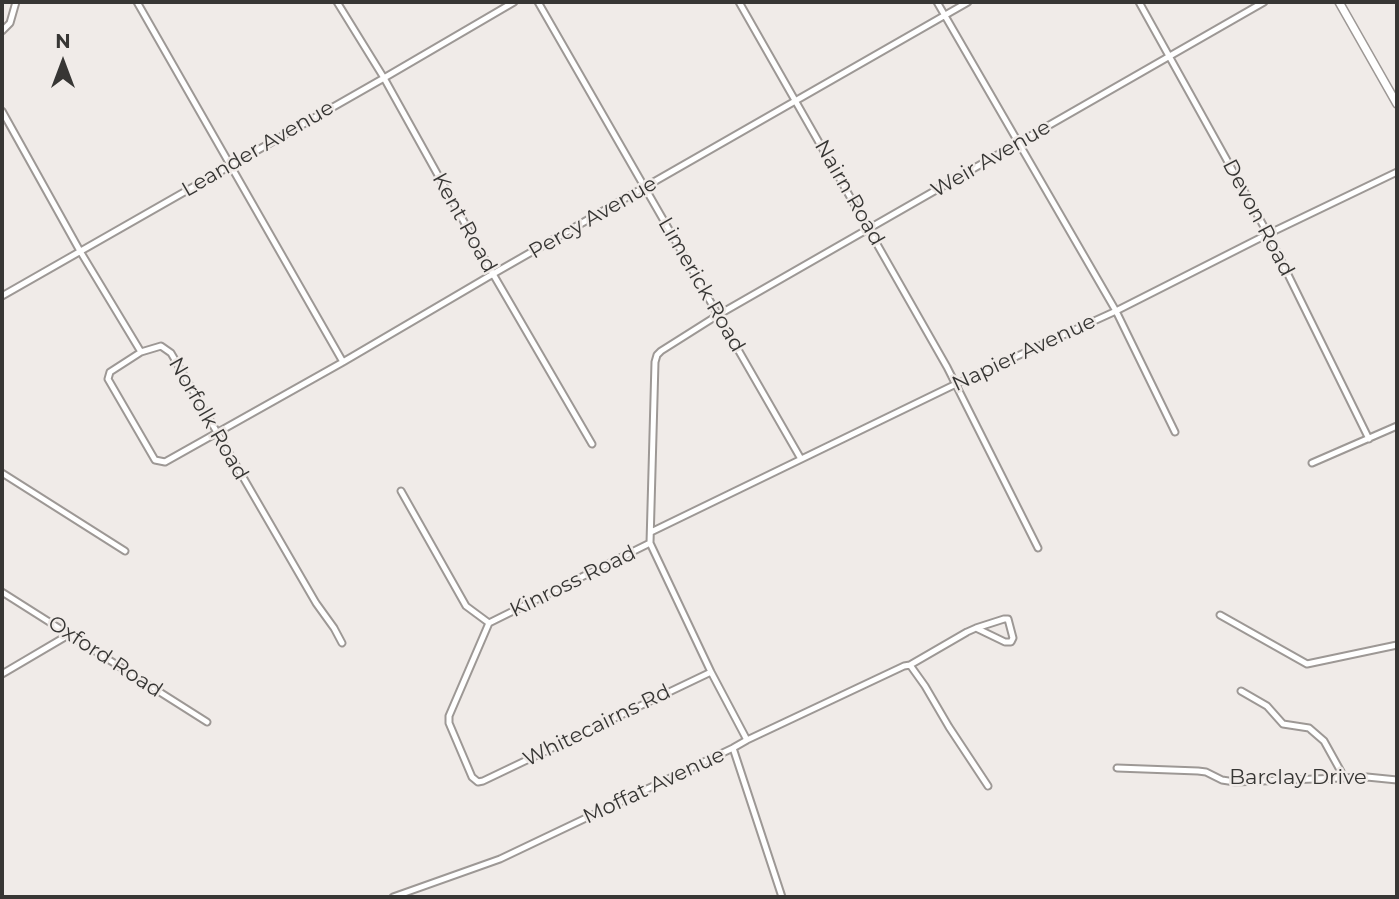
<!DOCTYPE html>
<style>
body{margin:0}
#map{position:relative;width:1399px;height:899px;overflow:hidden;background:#f0ebe8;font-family:Montserrat,sans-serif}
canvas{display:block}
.frame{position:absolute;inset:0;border:4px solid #373634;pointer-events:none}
.north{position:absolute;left:28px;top:28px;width:70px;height:70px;-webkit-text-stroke:5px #f0ebe8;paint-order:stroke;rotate:0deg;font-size:19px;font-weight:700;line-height:28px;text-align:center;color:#373634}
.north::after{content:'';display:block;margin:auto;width:24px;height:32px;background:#373634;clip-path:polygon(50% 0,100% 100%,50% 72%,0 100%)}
</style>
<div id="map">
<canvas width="1399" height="899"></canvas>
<div class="frame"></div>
<div class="north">N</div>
</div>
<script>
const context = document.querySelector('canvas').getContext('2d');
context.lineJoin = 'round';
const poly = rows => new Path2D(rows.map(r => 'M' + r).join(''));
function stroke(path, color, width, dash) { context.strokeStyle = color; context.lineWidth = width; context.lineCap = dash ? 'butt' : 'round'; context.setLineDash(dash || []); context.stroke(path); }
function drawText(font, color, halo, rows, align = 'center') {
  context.font = font + ' Montserrat,sans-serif'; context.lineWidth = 5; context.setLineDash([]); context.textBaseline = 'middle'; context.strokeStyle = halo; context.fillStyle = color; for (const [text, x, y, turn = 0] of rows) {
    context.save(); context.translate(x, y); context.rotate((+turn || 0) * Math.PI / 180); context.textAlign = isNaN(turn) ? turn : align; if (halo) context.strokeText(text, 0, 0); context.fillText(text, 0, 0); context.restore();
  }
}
const minor = poly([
 [137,2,343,362],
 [337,2,384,78,493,274,592,444],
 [538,2,801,459],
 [739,2,947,367,1038,548],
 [937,2,1116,311,1175,432],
 [1139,2,1268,234,1369,439],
 [2,31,10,23,16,2],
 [2,111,80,251,141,352,161,346,171,353,316,603,334,628,342,643],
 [2,296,384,78,514,2],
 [141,352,110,372,108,379,155,460,165,462,343,362,493,274,968,2],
 [1312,463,1397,426],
 [2,473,125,551],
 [401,491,466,606,489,623,650,543],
 [651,532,956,384,1116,311,1268,234,1397,172],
 [2,592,207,722],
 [1220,615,1307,664,1397,645],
 [489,623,449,716,449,723,472,777,478,782,483,781,711,672],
 [910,665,925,686,949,727,988,786],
 [2,674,70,634],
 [1241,691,1267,706,1283,724,1309,728,1324,741,1344,777],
 [747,740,711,672,650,543,655,362,657,355,661,351,718,315,1264,2],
 [733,748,782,897],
 [1117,768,1198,771,1206,772,1222,780,1235,782,1367,777,1397,780],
 [393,897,500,859,733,748,747,740,904,666,910,665,967,632,976,628,1004,619,1008,619,1013,638,1011,642,1005,642,976,628]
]);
const secondary = poly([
 [1339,2,1397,104]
]);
stroke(minor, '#9d9895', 9);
stroke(secondary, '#9d9895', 10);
stroke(minor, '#fff', 5);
stroke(secondary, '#fff', 7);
drawText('21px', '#373634', '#f0ebe8', [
 ["Leander Avenue",258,149,-30],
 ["Weir Avenue",991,159,-30],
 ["Nairn Road",849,193,60],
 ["Percy Avenue",593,218,-30],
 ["Devon Road",1258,218,62],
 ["Kent Road",464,223,61],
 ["Limerick Road",701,285,60],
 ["Napier Avenue",1024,353,-25],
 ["Norfolk Road",208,419,60],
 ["Kinross Road",573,582,-26],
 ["Oxford Road",105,657,33],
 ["Whitecairns Rd",597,726,-26],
 ["Barclay Drive",1298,778],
 ["Moffat Avenue",654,786,-25]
]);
</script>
